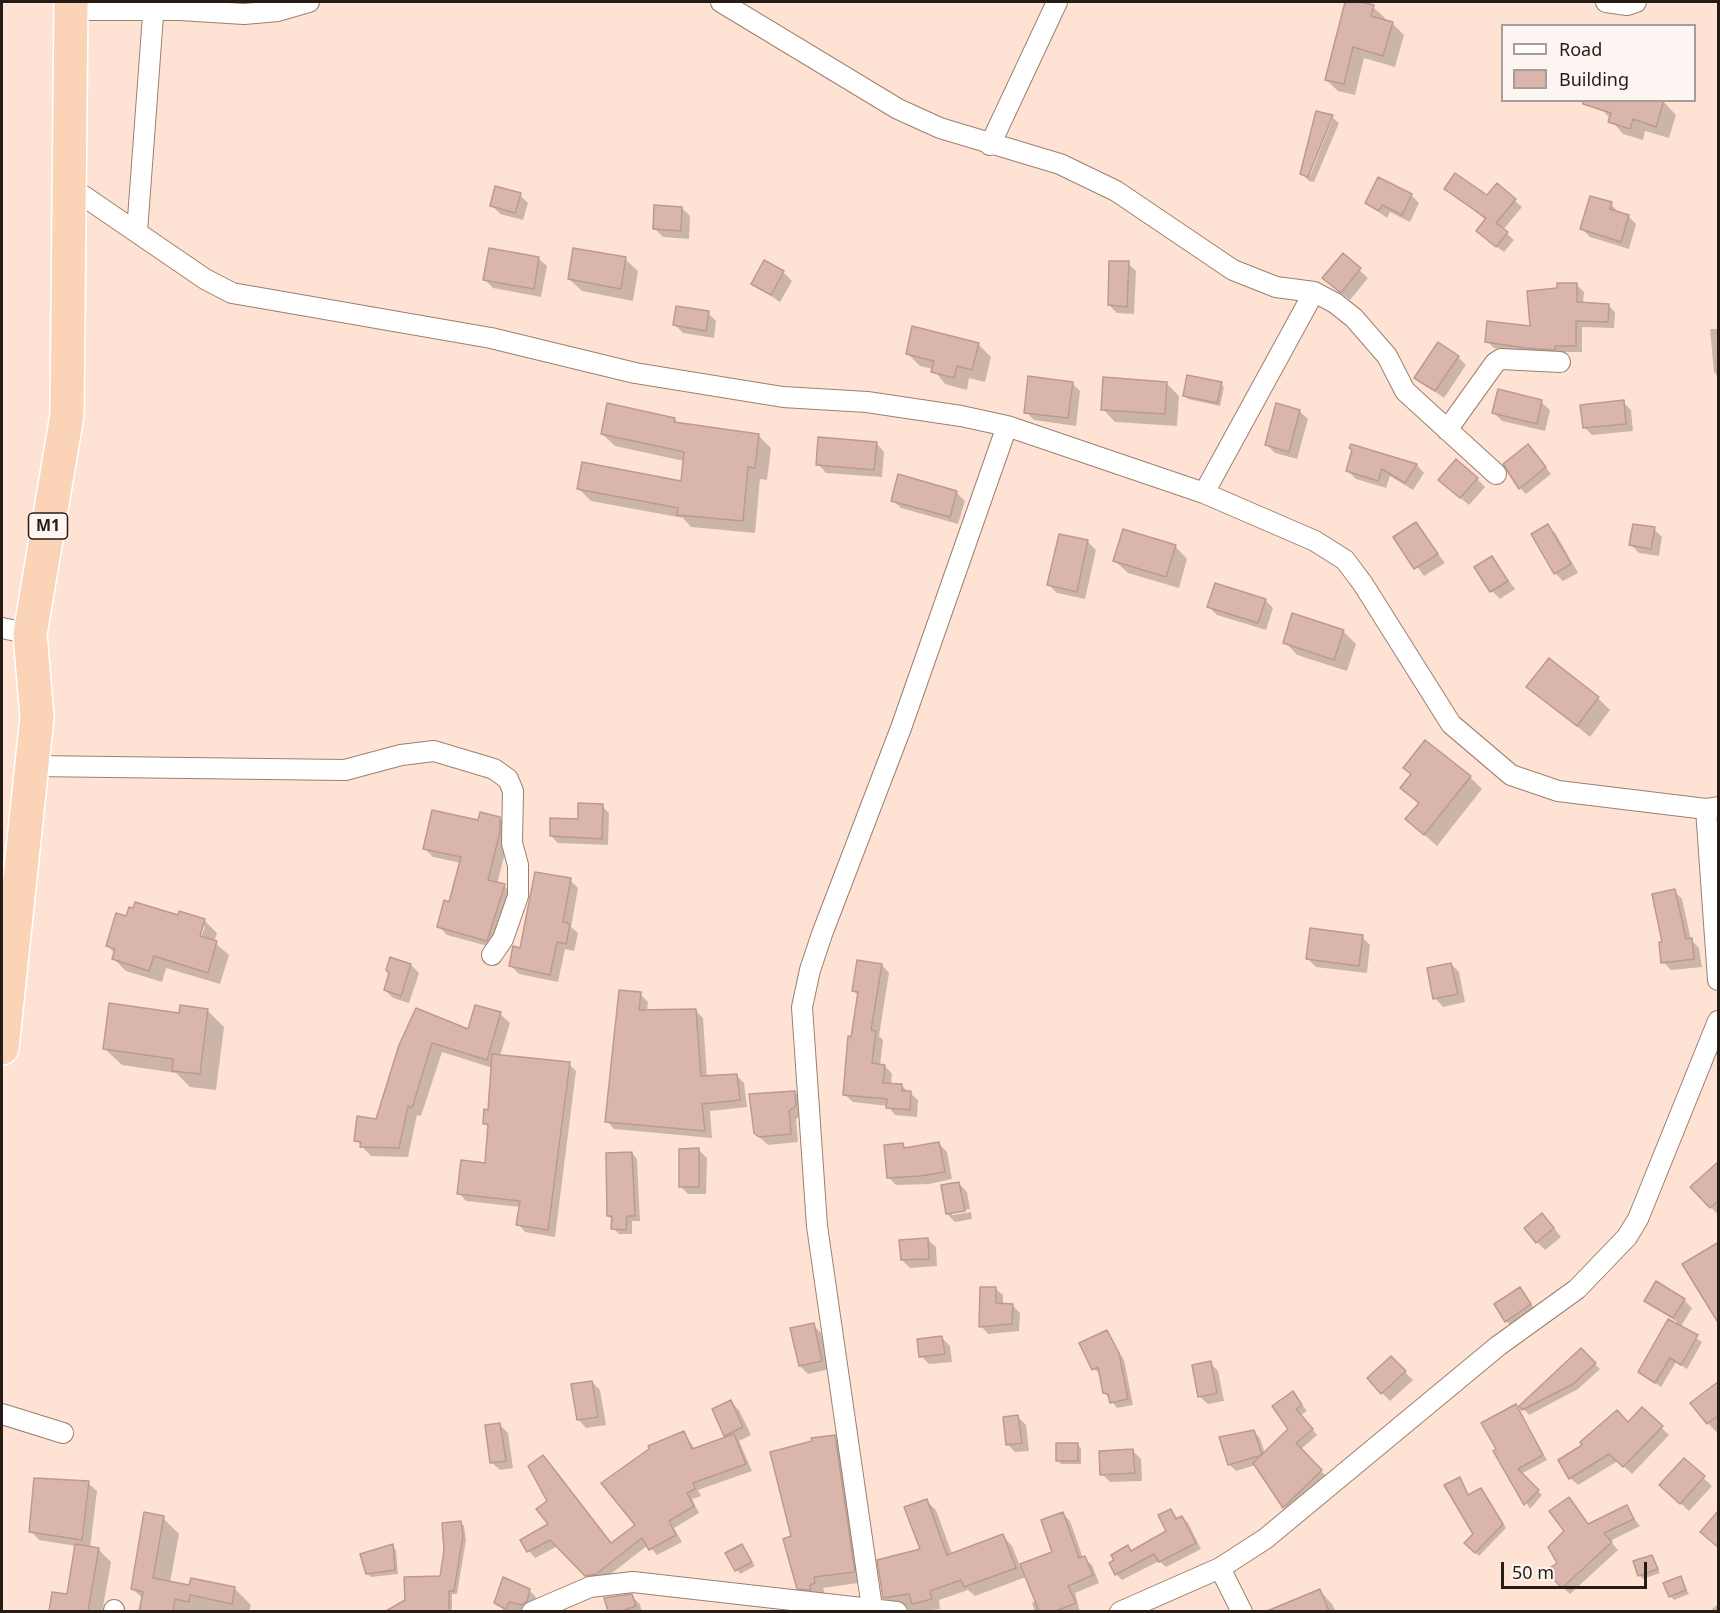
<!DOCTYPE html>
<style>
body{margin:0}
#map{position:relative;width:1720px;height:1613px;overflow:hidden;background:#fee3d4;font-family:"Noto Sans",sans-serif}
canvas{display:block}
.frame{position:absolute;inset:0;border:3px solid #271b15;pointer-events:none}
.legend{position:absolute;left:1501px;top:24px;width:195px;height:78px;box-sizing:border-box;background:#fcf5f1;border:2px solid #a79e99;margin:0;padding:8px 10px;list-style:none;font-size:18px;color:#271b15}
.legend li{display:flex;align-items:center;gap:12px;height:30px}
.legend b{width:30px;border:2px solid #a79e99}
.scale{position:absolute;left:1501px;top:1562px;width:146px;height:27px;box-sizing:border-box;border:3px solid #271b15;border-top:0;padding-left:8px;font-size:18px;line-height:21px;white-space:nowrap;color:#271b15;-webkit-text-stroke:4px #fcf5f1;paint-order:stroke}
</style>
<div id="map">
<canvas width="1720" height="1613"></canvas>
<div class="frame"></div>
<ul class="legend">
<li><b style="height:8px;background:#fff"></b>Road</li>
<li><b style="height:16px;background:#dab5ac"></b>Building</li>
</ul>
<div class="scale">50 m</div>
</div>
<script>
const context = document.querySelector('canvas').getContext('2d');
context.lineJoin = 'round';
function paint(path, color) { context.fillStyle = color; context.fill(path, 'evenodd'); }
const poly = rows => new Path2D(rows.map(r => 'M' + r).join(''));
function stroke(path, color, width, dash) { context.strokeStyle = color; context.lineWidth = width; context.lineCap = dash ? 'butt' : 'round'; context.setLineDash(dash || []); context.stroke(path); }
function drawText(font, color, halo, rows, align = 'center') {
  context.font = font + ' "Noto Sans",sans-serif'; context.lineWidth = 6; context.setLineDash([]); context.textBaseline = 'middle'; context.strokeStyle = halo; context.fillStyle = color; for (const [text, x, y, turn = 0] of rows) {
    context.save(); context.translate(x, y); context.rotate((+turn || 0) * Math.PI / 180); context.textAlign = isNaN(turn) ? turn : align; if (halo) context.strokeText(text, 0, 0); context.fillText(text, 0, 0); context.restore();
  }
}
paint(poly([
 [1357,2,1373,7,1385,18,1384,21,1392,23,1404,35,1395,67,1364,58,1355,95,1338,91,1326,80],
 [1662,100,1676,115,1669,138,1645,131,1643,140,1623,134,1601,108],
 [1333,118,1339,123,1314,182,1309,181,1302,174,1310,168,1310,176],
 [1497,185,1522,207,1503,230,1514,240,1504,252,1485,238,1486,220,1446,189,1487,197],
 [520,195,528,203,523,220,500,214,492,205],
 [1411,195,1419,203,1410,222,1390,212,1387,218,1366,203],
 [1611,204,1619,213,1628,216,1636,224,1629,249,1590,237,1582,229],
 [682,208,690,216,689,239,663,237,655,229],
 [1343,255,1368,278,1350,300,1332,286],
 [538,258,547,266,541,297,493,288,485,280],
 [625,259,638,271,633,301,582,291,569,279],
 [765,262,783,272,792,281,780,302,753,284],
 [1128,263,1136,271,1134,314,1117,313,1109,305],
 [1577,285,1584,292,1583,304,1608,305,1615,312,1614,328,1582,327,1582,352,1561,352,1561,356,1534,354,1494,348,1487,341,1532,327,1558,289],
 [708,313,716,321,714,338,683,333,674,324],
 [1710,329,1718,329,1718,377,1714,372],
 [978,344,991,357,985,382,969,378,967,390,945,384,933,369,920,366,907,353],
 [1458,357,1466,365,1444,398,1416,378],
 [1072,383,1080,391,1076,426,1034,420,1026,412],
 [1166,383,1179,396,1177,426,1115,422,1103,409],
 [1221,384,1224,387,1220,406,1188,399,1184,396],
 [1541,402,1550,410,1545,431,1502,421,1493,412],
 [1623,402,1631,410,1633,431,1592,435,1584,427],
 [1299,411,1308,419,1297,459,1275,453,1267,445],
 [674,419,680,425,759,436,771,448,767,480,760,479,755,533,691,527,683,518,591,501,578,488,682,483,684,461,615,446,602,434],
 [876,443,884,452,882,477,826,473,818,464],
 [1352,446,1417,465,1424,473,1413,490,1390,476,1386,488,1356,479,1348,471,1354,451],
 [1534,452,1551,474,1526,494,1520,488],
 [1477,479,1485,487,1469,505,1448,488],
 [956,492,965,501,958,524,901,508,892,500],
 [1416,524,1445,563,1424,576,1396,538],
 [1548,526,1556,534,1578,573,1563,581,1555,573],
 [1654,529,1662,537,1659,556,1639,553,1631,545],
 [1060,535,1088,542,1096,550,1085,599,1057,593,1049,585],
 [1175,546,1187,559,1179,588,1128,573,1115,561],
 [1492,557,1515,589,1500,599,1492,591],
 [1265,600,1273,608,1266,630,1217,615,1209,607],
 [1343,631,1356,644,1347,671,1297,655,1285,642],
 [1528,687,1598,698,1610,710,1590,737],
 [1470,777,1482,789,1437,846,1419,830,1419,804,1402,788],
 [602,806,609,813,608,845,558,843,551,836],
 [500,818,508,827,508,841,497,884,504,886,512,894,495,948,447,935,439,927,450,904,461,863,433,857,425,849,479,822],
 [570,880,578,888,571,927,578,933,574,951,565,949,558,982,519,974,511,966],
 [1674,891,1682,899,1691,940,1699,948,1702,967,1671,970,1663,962],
 [179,917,204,920,217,933,214,942,229,955,220,984,166,968,162,982,126,971,114,959,115,954,108,946,127,918],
 [202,926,205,926,199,943,196,943],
 [1362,937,1370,945,1367,973,1316,967,1308,959],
 [1451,964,1459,972,1465,1002,1443,1007,1435,998],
 [411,965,419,973,409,1003,393,998,385,990],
 [882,965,889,973,879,1036,883,1040,880,1066,885,1066,892,1074,891,1085,902,1086,918,1100,917,1117,895,1115,888,1106,853,1102,845,1095,859,996,853,991],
 [640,994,648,1002,647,1011,695,1010,703,1018,707,1077,736,1075,744,1083,747,1107,710,1111,712,1138,614,1129,607,1121],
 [208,1011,224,1027,216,1090,190,1087,176,1073,122,1065,105,1049,180,1014],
 [500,1014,510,1023,500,1056,569,1064,576,1071,555,1237,525,1232,518,1224,520,1207,466,1201,459,1193,487,1164,489,1128,485,1124,490,1111,493,1068,442,1052,421,1116,417,1115,408,1157,371,1156,356,1140,377,1120,400,1046,469,1031],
 [795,1092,803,1100,804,1114,796,1119,798,1142,768,1145,755,1133],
 [939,1144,947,1152,952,1179,929,1184,896,1185,888,1177,903,1145,907,1149],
 [698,1149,707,1158,706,1194,688,1194,680,1186],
 [632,1153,637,1159,640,1221,632,1221,632,1234,619,1234,613,1228,613,1220,608,1216],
 [1718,1163,1718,1215,1693,1187],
 [959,1184,967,1192,970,1209,952,1212,952,1215,971,1212,972,1219,955,1222,947,1214],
 [1550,1223,1561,1237,1545,1250,1537,1242],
 [927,1239,936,1247,937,1266,910,1268,902,1260],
 [995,1288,1003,1295,1003,1305,1012,1305,1020,1313,1019,1331,988,1334,981,1326],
 [1520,1289,1538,1313,1514,1329,1506,1321],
 [1646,1300,1684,1300,1692,1308,1680,1328,1702,1342,1687,1369,1676,1362,1661,1387,1640,1372,1677,1322],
 [813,1325,821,1333,830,1369,808,1374,800,1366],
 [1107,1332,1124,1360,1133,1405,1117,1408,1104,1392,1101,1374,1094,1369],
 [942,1338,950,1346,952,1362,929,1364,921,1356],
 [1581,1350,1600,1369,1578,1389,1529,1415,1521,1406],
 [1391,1358,1413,1380,1390,1401,1382,1393],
 [1210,1363,1218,1371,1224,1401,1208,1404,1199,1396],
 [592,1382,600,1390,606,1425,586,1428,578,1419],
 [1718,1383,1718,1434,1708,1423],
 [1293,1393,1307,1411,1301,1415,1317,1435,1300,1450,1327,1477,1290,1513,1256,1465,1236,1471,1229,1464,1253,1431,1260,1438,1265,1454,1290,1429],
 [731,1402,739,1410,751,1435,739,1441,752,1471,698,1490,701,1496,692,1499,699,1513,674,1528,682,1542,657,1555,648,1545,603,1580,593,1582,558,1546,535,1558,529,1551,522,1540,550,1525,550,1464,612,1544,637,1525,684,1433,695,1449,728,1438,725,1435],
 [1516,1406,1547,1460,1521,1474,1542,1495,1530,1509,1498,1450],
 [1642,1409,1669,1435,1632,1474,1618,1461,1578,1485,1570,1478],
 [1018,1417,1026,1425,1029,1451,1015,1452,1007,1444],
 [500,1425,508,1433,513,1468,500,1470,491,1462],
 [834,1437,845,1447,865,1582,823,1588,825,1594,809,1599,798,1588],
 [1077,1445,1081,1448,1081,1464,1061,1464,1058,1460],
 [1133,1451,1141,1459,1142,1481,1110,1482,1102,1474],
 [1684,1460,1712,1486,1689,1511,1669,1493],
 [1459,1479,1469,1496,1484,1493,1506,1528,1479,1556,1466,1543,1474,1534],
 [88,1483,97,1491,90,1548,98,1549,111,1562,102,1612,52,1612,68,1596,76,1546,39,1540,31,1531],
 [1569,1499,1589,1525,1626,1507,1640,1526,1610,1541,1618,1550,1570,1594,1547,1571,1559,1564],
 [926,1501,936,1510,952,1554,1003,1536,1012,1546,1020,1566,1054,1553,1063,1514,1070,1521,1083,1558,1092,1565,1099,1583,1075,1593,1080,1612,1035,1612,1032,1603,1036,1601,1026,1577,975,1596,968,1590,939,1600,940,1609,913,1612,894,1607,884,1598,922,1550],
 [1171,1510,1178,1519,1182,1517,1188,1523,1201,1549,1166,1567,1159,1561,1122,1580,1116,1574,1128,1547,1132,1552,1168,1532],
 [163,1518,179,1534,170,1583,190,1587,235,1589,251,1605,249,1612,140,1612,143,1599,133,1589],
 [460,1523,464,1526,466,1540,457,1594,452,1594,452,1612,389,1612,441,1577],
 [392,1546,396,1550,398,1574,371,1577,368,1574],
 [742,1546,755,1566,740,1574,727,1553],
 [1652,1556,1660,1573,1643,1579,1639,1575],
 [1680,1578,1689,1594,1674,1600,1670,1596],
 [504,1579,529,1590,536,1597,531,1612,506,1612,494,1602],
 [1320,1591,1332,1604,1336,1612,1271,1612],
 [631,1596,640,1604,642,1612,610,1612,606,1599],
 [1718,1604,1718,1612,1714,1612,1712,1609],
 [737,1610,761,1610,762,1612,737,1612]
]), '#0003');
const building = poly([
 [1345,2,1361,2,1374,5,1371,16,1393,22,1383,56,1353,47,1344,84,1325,80,1345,2],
 [1583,100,1664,100,1656,127,1633,119,1630,129,1608,122,1611,113,1583,104,1583,100],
 [1316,111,1333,115,1308,177,1300,174,1316,111],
 [1455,173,1487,195,1497,183,1516,199,1496,223,1508,232,1496,247,1476,231,1486,218,1444,189,1455,173],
 [1378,177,1412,194,1402,215,1382,205,1379,211,1365,203,1378,177],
 [495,186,521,193,515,213,490,206,495,186],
 [1590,196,1612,202,1610,209,1629,215,1621,242,1580,229,1590,196],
 [654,205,682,207,681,231,653,229,654,205],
 [489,248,539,257,534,289,483,280,489,248],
 [573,248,626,257,621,289,568,279,573,248],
 [1343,253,1361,268,1341,293,1322,278,1343,253],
 [764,260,784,271,771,295,751,284,764,260],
 [1109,261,1129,261,1127,307,1108,305,1109,261],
 [1557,283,1577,283,1577,302,1609,304,1608,322,1576,321,1576,346,1555,346,1555,350,1526,348,1485,342,1487,321,1530,326,1527,291,1557,288,1557,283],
 [676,306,709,311,706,331,673,325,676,306],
 [912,326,979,343,972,370,957,366,954,378,931,372,934,361,906,354,912,326],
 [1438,342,1459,356,1435,391,1414,378,1438,342],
 [1187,375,1222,382,1217,403,1183,396,1187,375],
 [1028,376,1073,382,1068,418,1024,413,1028,376],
 [1103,377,1167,382,1165,414,1101,410,1103,377],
 [1498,389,1542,400,1537,424,1492,413,1498,389],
 [1624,400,1626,424,1583,428,1580,405,1624,400],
 [607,403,675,418,674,422,759,434,755,468,748,467,743,521,677,515,678,508,577,489,582,462,681,481,684,452,601,434,607,403],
 [1276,403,1300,410,1289,452,1265,445,1276,403],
 [818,437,877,442,874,470,816,465,818,437],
 [1351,444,1354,445,1417,464,1405,483,1382,469,1378,481,1346,471,1352,450,1349,448,1351,444],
 [1528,444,1546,467,1519,489,1503,464,1528,444],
 [1456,459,1478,478,1460,498,1438,480,1456,459],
 [898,474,957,491,950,517,891,501,898,474],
 [1416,522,1438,554,1414,569,1393,537,1416,522],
 [1548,524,1571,564,1554,574,1531,534,1548,524],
 [1633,524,1655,527,1651,549,1629,545,1633,524],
 [1123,529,1176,545,1166,577,1113,561,1123,529],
 [1059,534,1088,540,1077,592,1047,585,1059,534],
 [1492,556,1508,581,1490,592,1474,567,1492,556],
 [1215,583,1266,599,1258,623,1207,607,1215,583],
 [1292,613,1344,630,1334,660,1283,643,1292,613],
 [1549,658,1599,697,1577,726,1526,687,1549,658],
 [1425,740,1471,776,1424,835,1405,819,1419,803,1400,788,1411,774,1403,768,1425,740],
 [578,803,603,804,602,839,550,836,550,818,578,819,578,803],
 [432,810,478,820,480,812,500,817,500,832,488,880,505,884,487,941,437,927,444,900,449,902,461,857,423,849,432,810],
 [535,872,571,878,563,922,570,924,566,944,557,942,550,975,509,966,513,946,520,948,535,872],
 [1675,889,1686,939,1692,938,1694,959,1661,963,1659,942,1662,942,1652,894,1675,889],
 [135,902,178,915,179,911,205,919,200,936,217,941,208,973,154,956,149,971,112,959,115,949,106,946,116,913,126,916,129,907,133,908,135,902],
 [1310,928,1363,935,1359,966,1306,959,1310,928],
 [390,957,411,964,401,996,384,990,389,973,386,970,390,957],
 [857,960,882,964,871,1030,876,1031,872,1063,885,1065,883,1083,902,1084,902,1091,911,1091,910,1110,886,1108,887,1099,843,1095,848,1036,851,1037,858,992,852,991,857,960],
 [1451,963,1458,994,1433,999,1427,968,1451,963],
 [619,990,641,992,639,1010,696,1009,701,1076,737,1074,740,1100,702,1104,705,1131,605,1122,619,990],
 [109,1003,179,1013,180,1005,208,1009,200,1074,172,1071,173,1059,103,1049,109,1003],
 [475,1005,501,1012,487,1060,432,1043,412,1108,408,1106,399,1148,360,1147,361,1142,354,1141,357,1116,376,1119,399,1045,416,1008,468,1029,475,1005],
 [492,1054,570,1062,548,1230,516,1225,520,1201,457,1194,461,1160,485,1163,488,1124,483,1124,484,1109,488,1110,492,1054],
 [795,1091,796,1106,789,1111,791,1134,759,1137,754,1133,749,1094,795,1091],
 [939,1142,945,1172,920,1176,887,1178,884,1145,903,1143,904,1148,939,1142],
 [699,1148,699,1187,679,1187,679,1149,699,1148],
 [632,1152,635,1216,627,1216,626,1230,611,1229,612,1216,607,1216,606,1153,632,1152],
 [1719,1161,1719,1200,1710,1208,1690,1187,1719,1161],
 [959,1182,965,1211,946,1214,941,1185,959,1182],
 [1542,1213,1554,1228,1536,1243,1524,1228,1542,1213],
 [928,1238,929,1259,901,1260,899,1240,928,1238],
 [1719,1242,1719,1324,1682,1264,1719,1242],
 [1656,1281,1685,1299,1673,1318,1644,1301,1656,1281],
 [980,1287,996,1287,996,1303,1013,1304,1012,1324,979,1327,980,1287],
 [1520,1287,1531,1304,1505,1322,1494,1304,1520,1287],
 [1668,1319,1698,1335,1681,1365,1670,1358,1655,1383,1638,1372,1668,1319],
 [814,1323,822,1361,799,1366,790,1328,814,1323],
 [1107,1330,1119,1353,1128,1399,1110,1403,1108,1394,1103,1393,1098,1367,1092,1370,1079,1343,1107,1330],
 [942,1336,945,1354,919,1357,917,1339,942,1336],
 [1581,1348,1596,1363,1573,1384,1522,1410,1519,1406,1581,1348],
 [1391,1356,1406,1371,1381,1394,1367,1378,1391,1356],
 [1211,1361,1217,1393,1198,1397,1192,1365,1211,1361],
 [592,1381,598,1417,577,1420,571,1384,592,1381],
 [1719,1381,1719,1415,1707,1424,1690,1403,1719,1381],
 [1293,1391,1302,1405,1296,1409,1313,1429,1296,1443,1322,1470,1283,1508,1253,1463,1288,1429,1272,1406,1293,1391],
 [731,1400,743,1427,724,1436,712,1409,731,1400],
 [1516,1404,1543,1455,1518,1469,1539,1490,1524,1505,1493,1451,1496,1449,1481,1423,1516,1404],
 [1642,1407,1663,1426,1623,1467,1609,1454,1569,1479,1558,1460,1582,1445,1580,1442,1617,1410,1628,1422,1642,1407],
 [1018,1415,1022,1443,1006,1445,1003,1417,1018,1415],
 [500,1423,506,1461,490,1463,485,1425,500,1423],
 [1254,1430,1262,1455,1228,1465,1219,1437,1254,1430],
 [684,1431,692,1449,734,1434,746,1464,693,1483,695,1489,687,1493,694,1506,669,1521,676,1535,649,1550,642,1538,596,1574,585,1576,550,1540,527,1552,520,1540,548,1524,536,1509,547,1501,528,1466,543,1455,611,1543,635,1525,601,1483,649,1449,648,1446,684,1431],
 [835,1435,855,1572,814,1577,815,1583,810,1585,811,1590,797,1589,783,1539,791,1536,770,1452,812,1441,811,1438,835,1435],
 [1056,1443,1078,1443,1078,1461,1056,1461,1056,1443],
 [1133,1449,1135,1473,1100,1475,1099,1451,1133,1449],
 [1684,1458,1705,1476,1680,1504,1659,1485,1684,1458],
 [1460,1477,1468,1495,1481,1488,1503,1524,1475,1553,1464,1543,1473,1534,1444,1485,1460,1477],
 [34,1478,89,1481,82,1540,29,1532,34,1478],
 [1569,1497,1588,1524,1627,1505,1634,1519,1604,1533,1612,1542,1562,1588,1545,1571,1557,1563,1548,1547,1564,1531,1549,1511,1569,1497],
 [927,1499,947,1555,1003,1534,1016,1568,964,1587,961,1580,930,1591,932,1599,912,1604,909,1594,883,1598,877,1560,920,1549,904,1507,927,1499],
 [1171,1509,1176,1519,1182,1516,1196,1543,1159,1562,1154,1554,1115,1575,1109,1563,1114,1560,1111,1555,1128,1545,1131,1551,1166,1531,1158,1515,1171,1509],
 [1719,1510,1719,1548,1700,1532,1719,1510],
 [144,1512,164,1516,153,1578,189,1585,191,1578,235,1587,232,1604,190,1595,189,1602,175,1599,173,1611,139,1611,143,1592,131,1589,144,1512],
 [1063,1512,1079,1558,1085,1556,1093,1575,1068,1586,1076,1603,1056,1611,1039,1611,1020,1564,1052,1552,1041,1520,1063,1512],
 [461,1521,463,1536,454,1591,449,1591,449,1611,386,1611,405,1600,404,1577,440,1576,444,1550,442,1523,461,1521],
 [75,1544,99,1548,88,1611,49,1611,52,1592,67,1594,75,1544],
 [393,1544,395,1570,366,1574,360,1554,393,1544],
 [742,1544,752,1562,735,1571,725,1553,742,1544],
 [1652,1555,1658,1569,1638,1576,1633,1561,1652,1555],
 [1681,1576,1686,1590,1669,1597,1663,1583,1681,1576],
 [503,1577,530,1589,527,1601,522,1605,509,1602,506,1609,494,1603,503,1577],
 [1320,1589,1329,1611,1267,1611,1320,1589],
 [632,1594,636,1606,621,1611,608,1611,604,1598,632,1594]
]);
paint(building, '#dab5ac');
stroke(building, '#bd9990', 1.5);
const minor = poly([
 [721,2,898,109,940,128,1060,164,1116,191,1233,270,1276,287,1314,292],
 [1606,2,1627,5,1636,2],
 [72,10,180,10,244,14,278,11,309,2],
 [990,145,1057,2],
 [69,186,205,279,232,293,491,338,635,373,783,397,867,402,961,416,1007,426,1204,493,1315,541,1345,560,1363,584,1451,724,1511,775,1558,791,1706,809,1718,807],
 [137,232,154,2],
 [1447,430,1495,363,1501,359,1560,362],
 [1204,493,1314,292,1335,303,1354,318,1387,356,1405,391,1496,474],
 [2,628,30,634],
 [32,766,345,770,401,755,434,751,494,769,508,779,513,791,512,843,518,865,518,896,503,939,492,955],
 [1706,809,1718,980],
 [2,1414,63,1433],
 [1220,1568,1242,1612],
 [872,1608,817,1226,802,1007,810,970,822,934,901,728,1007,426],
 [114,1612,114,1610],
 [532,1612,590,1587,633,1582,897,1612],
 [1120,1612,1220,1568,1265,1539,1498,1346,1577,1289,1627,1237,1638,1219,1718,1021]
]);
const trunk = poly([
 [2,1048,37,717,30,634,67,415,71,2]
]);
stroke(minor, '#9d7f6e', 22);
stroke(trunk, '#fff', 36);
stroke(minor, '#fff', 20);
stroke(trunk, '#fbd4b8', 33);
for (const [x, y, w] of [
 [48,526,39]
]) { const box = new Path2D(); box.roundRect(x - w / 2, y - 13, w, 26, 4.5); context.fillStyle = '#fcf5f1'; context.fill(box); stroke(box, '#271b15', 1.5); }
drawText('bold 16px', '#271b15', null, [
 ["M1",48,526]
]);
</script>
